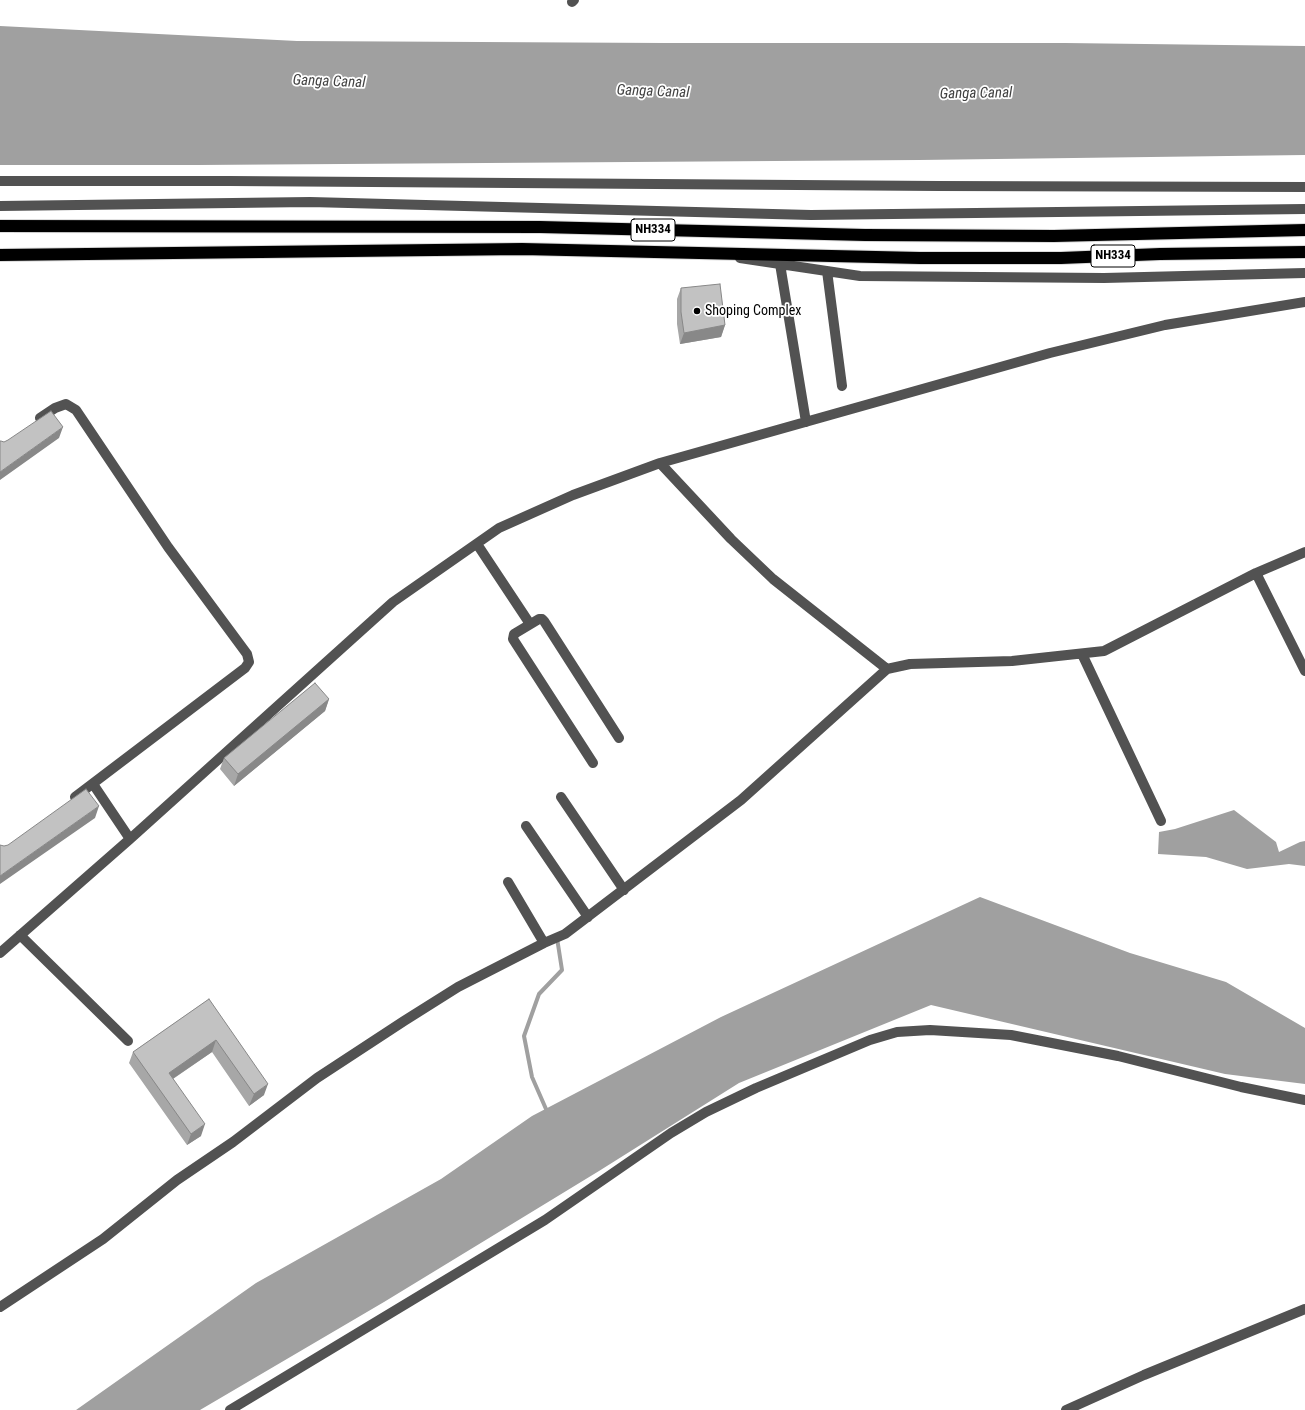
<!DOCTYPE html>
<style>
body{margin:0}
canvas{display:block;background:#fff}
</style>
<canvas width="1305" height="1410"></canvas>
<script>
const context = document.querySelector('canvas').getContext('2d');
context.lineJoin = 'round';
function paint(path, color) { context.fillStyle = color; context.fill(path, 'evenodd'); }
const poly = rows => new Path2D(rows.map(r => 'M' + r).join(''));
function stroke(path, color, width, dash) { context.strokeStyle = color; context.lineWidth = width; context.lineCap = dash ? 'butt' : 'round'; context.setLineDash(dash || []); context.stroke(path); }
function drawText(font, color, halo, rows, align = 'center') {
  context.font = font + ' "Roboto Condensed",sans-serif'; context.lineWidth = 3.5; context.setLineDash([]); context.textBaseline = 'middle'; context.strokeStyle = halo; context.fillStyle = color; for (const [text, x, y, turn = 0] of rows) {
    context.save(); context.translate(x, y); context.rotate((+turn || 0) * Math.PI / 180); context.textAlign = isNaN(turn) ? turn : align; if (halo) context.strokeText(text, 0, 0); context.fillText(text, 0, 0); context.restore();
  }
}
paint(poly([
 [0,26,297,41,664,43,1065,43,1305,46,1305,155,919,160,198,165,0,165],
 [1234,810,1276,842,1279,852,1300,842,1305,841,1305,866,1289,864,1247,869,1206,857,1158,854,1159,832,1175,829],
 [980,897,1130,953,1226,982,1305,1028,1305,1084,1225,1074,931,1005,739,1083,599,1171,384,1302,200,1410,76,1410,256,1283,441,1179,532,1116,721,1017]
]), '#a0a0a0');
stroke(poly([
 [546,1109,532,1077,524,1036,539,994,562,970,557,938]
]), '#a0a0a0', 4);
const highway = poly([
 [0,226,540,227,865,235,1054,236,1305,230],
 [0,255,522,249,920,258,1061,258,1160,254,1305,252]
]);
stroke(highway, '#dbdbdb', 14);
stroke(poly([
 [572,2,574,0],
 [0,181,230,181,939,186,1305,187],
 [0,206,310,202,811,215,1305,209],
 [740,258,860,276,1104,278,1305,273],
 [780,264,806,422],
 [827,271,842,386],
 [40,418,55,408,66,404,76,410,168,547,247,654,249,662,245,668,75,797],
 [660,463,731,539,773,579,887,669],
 [477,544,530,624],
 [1256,573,1305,671],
 [1082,654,1161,821],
 [593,763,513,639,514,634,539,619,542,619,544,621,619,738],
 [93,784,130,839],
 [561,797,624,890],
 [526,826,588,917],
 [508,882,544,943],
 [20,935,128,1041],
 [0,953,130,839,393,602,499,528,573,495,660,463,1050,353,1165,325,1305,302],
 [0,1307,103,1239,177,1180,233,1142,317,1078,404,1021,458,987,544,943,565,934,741,800,887,669,910,664,1012,661,1104,651,1256,573,1305,552],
 [230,1410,545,1220,671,1133,706,1112,756,1088,870,1040,897,1032,930,1030,1011,1035,1118,1056,1241,1087,1305,1100],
 [1066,1410,1144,1375,1305,1309]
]), '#525252', 10);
stroke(highway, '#000', 12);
paint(poly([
 [681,288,725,325,721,337,680,344,677,324,677,299],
 [329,699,325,711,234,786,220,769,224,758],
 [209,999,264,1095,249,1106,212,1052,173,1079,201,1136,187,1145,129,1063,133,1052]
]), '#a7a7a7');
paint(poly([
 [725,325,721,337,680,344,684,333],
 [63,427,59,438,0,480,0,472],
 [329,699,325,711,234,786,238,774],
 [99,806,95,818,0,884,0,876],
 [216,1040,212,1052,165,1084,169,1073],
 [268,1084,264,1095,249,1106,254,1094],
 [205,1124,201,1136,187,1145,191,1134]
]), '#888');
const building = poly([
 [720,284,725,325,684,333,681,312,681,288,720,284],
 [51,411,63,427,0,472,0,441,1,441,4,442,8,440,51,411],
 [315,683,329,699,238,774,224,758,315,683],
 [86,789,99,806,0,876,0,845,4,846,8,845,86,789],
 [209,999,268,1084,254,1094,216,1040,169,1073,205,1124,191,1134,133,1052,209,999]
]);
paint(building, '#c2c2c2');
stroke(building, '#888', 1);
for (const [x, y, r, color] of [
 [697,311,4,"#000"]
]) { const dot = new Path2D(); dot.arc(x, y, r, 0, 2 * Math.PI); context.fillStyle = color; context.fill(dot); stroke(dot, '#fff', 1.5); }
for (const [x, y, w] of [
 [653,230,44],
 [1113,256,44]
]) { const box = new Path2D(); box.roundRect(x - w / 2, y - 11, w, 22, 3); context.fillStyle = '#fff'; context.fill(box); stroke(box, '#000', 1); }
drawText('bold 13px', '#000', null, [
 ["NH334",653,230],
 ["NH334",1113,256]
]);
drawText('14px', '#000', '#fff', [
 ["Shoping Complex",705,311]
], 'left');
drawText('italic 15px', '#414141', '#fff', [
 ["Ganga Canal",329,82,2],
 ["Ganga Canal",653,92,2],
 ["Ganga Canal",976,94,-1]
]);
</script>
